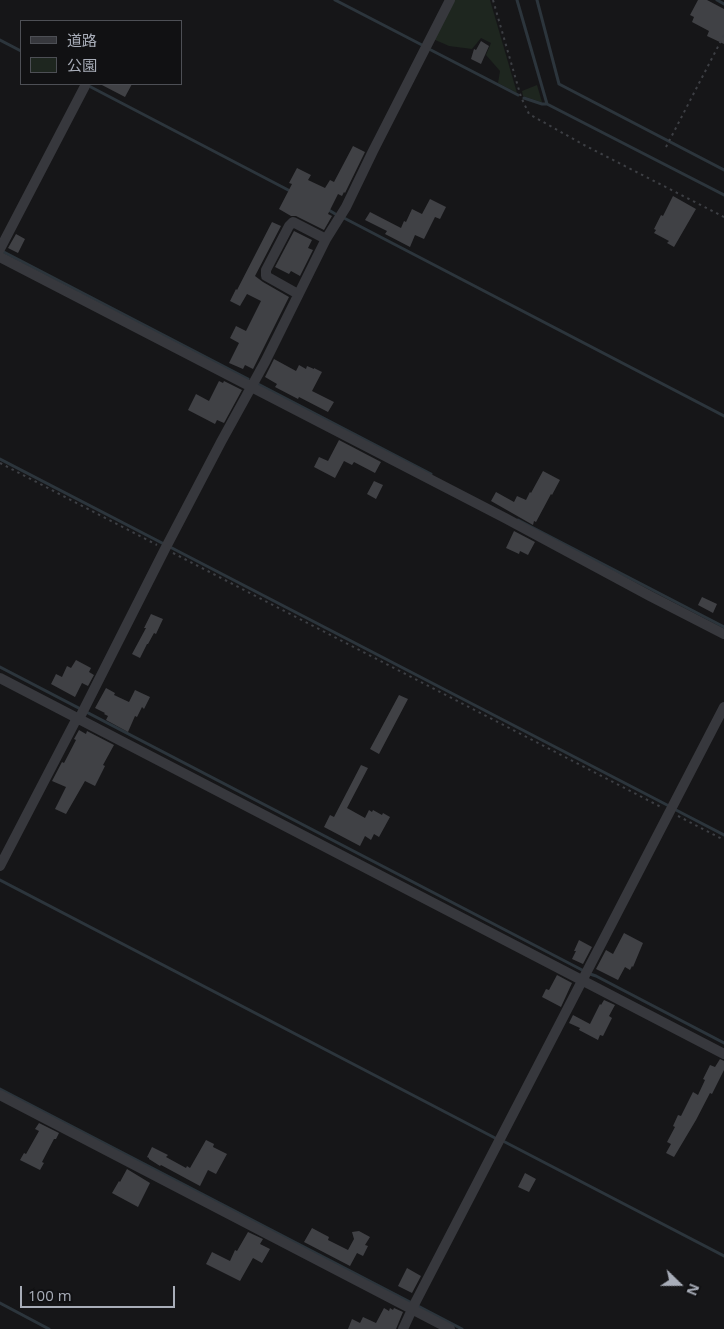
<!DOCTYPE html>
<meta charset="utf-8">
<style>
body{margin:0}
#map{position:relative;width:724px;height:1329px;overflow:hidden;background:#161618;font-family:"Open Sans","Noto Sans JP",sans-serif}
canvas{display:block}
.legend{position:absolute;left:20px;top:20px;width:162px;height:65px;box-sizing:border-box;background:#111113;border:1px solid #4d4f55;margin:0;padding:6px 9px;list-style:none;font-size:15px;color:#a8adb8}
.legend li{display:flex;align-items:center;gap:10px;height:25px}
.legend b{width:25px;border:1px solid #4d4f55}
.north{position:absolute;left:654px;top:1259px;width:50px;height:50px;-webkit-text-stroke:4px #111113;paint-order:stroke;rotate:112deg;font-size:14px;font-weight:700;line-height:20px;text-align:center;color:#a8adb8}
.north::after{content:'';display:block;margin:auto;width:18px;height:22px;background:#a8adb8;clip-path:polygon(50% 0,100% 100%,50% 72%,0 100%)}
.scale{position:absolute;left:20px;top:1286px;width:155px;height:22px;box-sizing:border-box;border:2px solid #a8adb8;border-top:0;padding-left:6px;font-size:15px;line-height:18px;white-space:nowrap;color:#a8adb8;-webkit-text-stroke:4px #111113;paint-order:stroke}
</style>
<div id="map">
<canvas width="724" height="1329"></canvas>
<ul class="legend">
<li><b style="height:6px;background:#37383d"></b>道路</li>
<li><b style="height:14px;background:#1e261f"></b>公園</li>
</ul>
<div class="north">N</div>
<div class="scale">100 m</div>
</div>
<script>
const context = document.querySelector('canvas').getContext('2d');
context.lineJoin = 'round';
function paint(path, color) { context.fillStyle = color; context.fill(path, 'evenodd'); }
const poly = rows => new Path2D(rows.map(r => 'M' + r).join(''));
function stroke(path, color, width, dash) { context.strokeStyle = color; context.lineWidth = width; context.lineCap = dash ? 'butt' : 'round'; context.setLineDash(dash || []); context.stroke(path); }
paint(poly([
 [454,0,490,0,517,93,498,83,500,71,486,55,491,43,481,38,472,49,449,46,433,39],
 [537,85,542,102,541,102,523,96,522,91]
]), '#1e261f');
stroke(poly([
 [335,0,422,45],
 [517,0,547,104,724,195],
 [537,0,559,84,724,170],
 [717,0,724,4],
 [0,40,21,51],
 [429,49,518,95],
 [87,85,292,192],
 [524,98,542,104,547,104],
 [327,209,337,215],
 [344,218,724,416],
 [0,250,248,379],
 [258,384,431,474],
 [0,459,164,544],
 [518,520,724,627],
 [170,547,669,806],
 [0,667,584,971],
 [676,810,724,835],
 [0,880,497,1139],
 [590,974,596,976,724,1043],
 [0,1089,410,1302],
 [503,1141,724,1256],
 [0,1303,49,1329],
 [418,1306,462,1329]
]), '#2c353c', 3);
paint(poly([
 [698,0,707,0,724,9,724,44,707,36,709,31,692,22,694,17,690,15],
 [481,41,489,46,481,64,471,59,474,49,476,50],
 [100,84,132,84,125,97],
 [353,146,365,152,345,193,344,192,342,196,338,194,328,214,332,216,324,230,296,216,291,216,279,209,292,184,289,183,297,168,311,175,308,180,325,188,330,180,334,182],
 [673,196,696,209,674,247,667,243,669,241,654,233,656,230,654,229,661,215,663,216],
 [430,199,446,207,440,219,435,217,424,239,415,235,410,247,385,234,387,231,365,220,370,212,401,228,404,221,406,222,412,209,422,214],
 [272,222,281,226,255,276,263,282,289,297,253,369,245,365,243,369,229,363,239,343,230,338,236,326,246,331,261,301,247,294,240,306,230,301,236,289,237,290],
 [294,231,312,240,308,248,313,250,300,276,291,271,289,274,275,267],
 [16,234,25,239,18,253,8,248],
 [274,359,296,371,299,365,306,369,307,366,314,369,314,368,322,372,312,391,334,402,328,412,299,397,298,399,275,387,277,384,265,377],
 [219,381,223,383,224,381,242,390,224,423,217,420,215,424,188,410,196,394,209,401],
 [339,440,381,462,375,473,354,462,352,465,344,461,335,478,314,467,319,457,328,461],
 [543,471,560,480,552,495,551,494,536,522,534,521,533,525,491,501,496,492,514,502,517,496,526,500,530,492,531,493],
 [374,481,383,485,376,499,367,494],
 [514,531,535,542,528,555,520,551,519,554,506,548],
 [702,597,717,604,713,613,698,605],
 [151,614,163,619,156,634,154,633,148,644,147,644,140,658,132,654,146,628,144,628],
 [76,660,91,668,89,672,94,675,88,686,82,683,75,697,51,684,56,674,62,677,67,666,71,668],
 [106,688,115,693,114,695,129,702,135,690,150,697,144,709,142,707,137,717,135,716,128,732,106,720,108,716,104,714,105,713,95,708],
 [399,695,408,699,379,754,370,749],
 [79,730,86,734,87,731,114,745,103,765,105,766,95,786,85,781,66,814,55,809,66,787,52,781,62,762,64,763,76,740,74,739],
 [361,765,368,768,347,808,365,818,369,810,372,812,373,810,382,815,383,813,390,817,379,837,374,834,371,840,365,836,360,846,324,827,330,815,334,817],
 [624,933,643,943,633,967,632,966,630,970,625,967,618,980,596,969,606,950,613,954],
 [579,940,592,947,583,964,572,959,576,951,574,951],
 [557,975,572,983,561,1007,542,997,546,989,549,990],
 [604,1000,615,1005,609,1016,612,1018,603,1036,600,1035,598,1040,579,1030,580,1028,569,1023,573,1015,590,1024,600,1004,601,1005],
 [720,1059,724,1061,724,1070,712,1094,710,1093,696,1120,674,1157,666,1153,671,1144,667,1142,675,1127,673,1126,678,1115,681,1116,693,1092,698,1095,705,1080,703,1079,710,1065,715,1067],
 [39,1123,59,1133,56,1139,54,1139,42,1162,44,1163,40,1170,20,1160,24,1153,26,1154,39,1131,35,1129],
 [206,1140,214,1144,213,1147,227,1154,216,1174,208,1170,200,1186,161,1165,160,1166,149,1159,149,1158,147,1157,152,1147,168,1155,166,1157,186,1168,187,1166,190,1168],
 [127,1169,150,1183,138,1207,112,1193,119,1181,120,1182],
 [525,1173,536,1179,529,1192,518,1187],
 [312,1228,329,1237,328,1240,348,1250,354,1239,352,1232,359,1231,370,1237,365,1245,368,1246,363,1256,357,1253,350,1266,304,1242],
 [248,1232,263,1239,260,1244,270,1249,262,1263,253,1258,240,1281,206,1264,212,1252,230,1261,235,1250,237,1251],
 [407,1268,421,1276,412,1293,398,1286],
 [384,1308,389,1311,390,1308,393,1310,394,1308,403,1312,396,1329,348,1329,352,1319,360,1323,363,1317,376,1323]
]), '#404145');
stroke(poly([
 [493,0,521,97,529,114,584,145,724,217],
 [666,147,724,35],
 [0,463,157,545],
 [173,553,661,807],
 [678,816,724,840]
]), '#3d3f44', 2, [2.5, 4]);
stroke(poly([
 [0,249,85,86],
 [0,257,505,518,650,596,724,634],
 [298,294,266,276,266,270,289,226,293,222,326,239],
 [0,678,724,1054],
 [79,719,165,549,221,442,265,362,326,239,346,207,373,151,450,0],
 [0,866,77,718],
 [0,1095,450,1329],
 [403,1329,415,1303,724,707]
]), '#37383d', 10);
</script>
